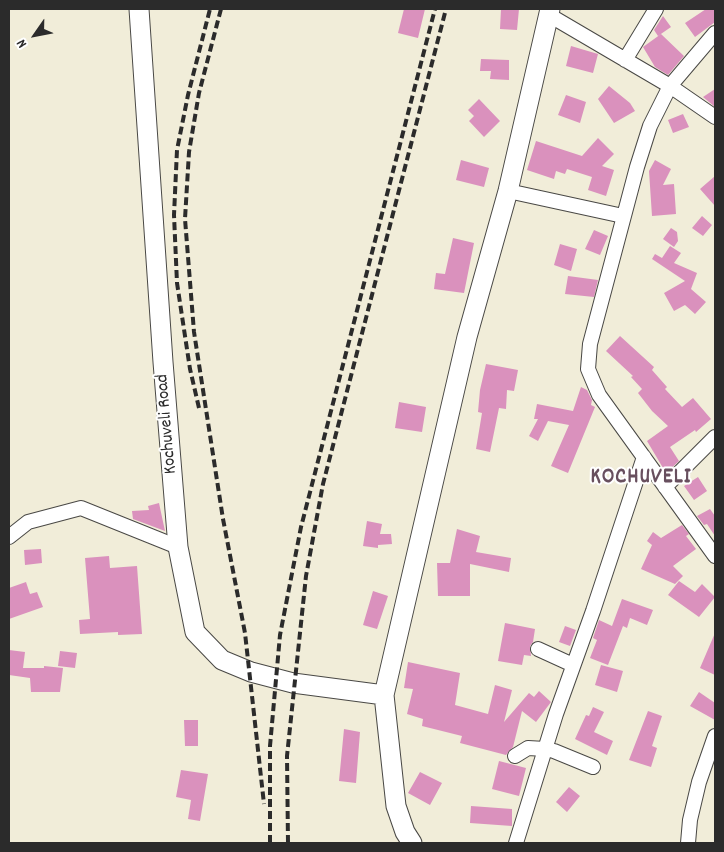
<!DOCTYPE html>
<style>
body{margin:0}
#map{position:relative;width:724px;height:852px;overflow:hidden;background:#f1edd9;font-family:Dekko,sans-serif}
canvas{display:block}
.frame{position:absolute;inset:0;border:10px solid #2b2b2b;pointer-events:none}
.north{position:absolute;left:10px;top:10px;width:50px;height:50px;-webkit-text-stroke:4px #fff;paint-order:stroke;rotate:237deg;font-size:14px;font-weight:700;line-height:20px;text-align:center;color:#2b2b2b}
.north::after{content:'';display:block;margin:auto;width:18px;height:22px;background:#2b2b2b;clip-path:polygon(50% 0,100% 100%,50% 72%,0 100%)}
</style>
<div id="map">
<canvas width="724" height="852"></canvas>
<div class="frame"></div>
<div class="north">N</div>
</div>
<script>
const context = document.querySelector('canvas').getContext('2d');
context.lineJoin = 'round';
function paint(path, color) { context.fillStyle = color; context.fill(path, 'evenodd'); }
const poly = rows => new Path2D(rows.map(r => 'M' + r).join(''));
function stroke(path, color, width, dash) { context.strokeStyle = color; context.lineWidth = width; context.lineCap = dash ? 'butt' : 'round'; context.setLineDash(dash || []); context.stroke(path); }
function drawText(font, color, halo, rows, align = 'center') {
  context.font = font + ' Dekko,sans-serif'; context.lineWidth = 4; context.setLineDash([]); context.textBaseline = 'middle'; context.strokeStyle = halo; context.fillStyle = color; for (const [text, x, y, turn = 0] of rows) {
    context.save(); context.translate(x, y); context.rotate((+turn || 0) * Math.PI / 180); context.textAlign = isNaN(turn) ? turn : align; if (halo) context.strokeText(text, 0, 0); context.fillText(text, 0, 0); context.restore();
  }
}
paint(poly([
 [404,9,425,9,418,38,398,33],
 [501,9,519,9,517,30,500,29],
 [706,9,715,9,715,22,695,37,685,23],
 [663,16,671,27,658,36,654,30],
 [661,34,684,56,668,75,655,67,643,47],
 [571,46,598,54,593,73,566,66],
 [481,59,509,60,509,80,490,79,491,71,480,71],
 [609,86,630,103,635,111,614,123,598,99],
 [715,89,715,107,703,97],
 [566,95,586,102,580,123,558,115],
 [479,99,500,121,484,137,469,121,474,116,468,110],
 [683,114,689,127,673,133,668,120],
 [598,138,614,154,602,166,614,170,606,196,588,190,592,177,567,169,565,174,556,171,554,179,527,170,536,141,582,156],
 [461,160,489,168,484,187,456,180],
 [655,160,671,169,663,185,674,184,676,214,652,216,649,171],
 [715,176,715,206,700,189],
 [702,216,712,225,703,236,692,228],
 [671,228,677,232,678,241,674,247,663,239],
 [594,230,608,236,600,255,585,249],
 [453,238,474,243,464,293,434,289,436,273,445,274],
 [560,244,577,249,571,271,554,265],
 [670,246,681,253,674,263,697,273,691,289,706,302,695,314,685,305,674,311,664,293,685,281,652,259,655,254,662,258],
 [568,276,598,280,594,297,565,294],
 [620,336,654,367,652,370,667,387,665,389,682,407,693,398,711,419,696,432,695,430,670,447,679,461,666,473,647,441,668,426,652,411,638,393,642,389,631,377,633,376,606,351],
 [486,364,518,370,514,391,507,390,506,409,499,408,490,452,476,449,482,413,478,412,480,390],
 [581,387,587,390,592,400,591,405,595,407,568,473,551,466,569,425,548,421,538,441,529,436,538,419,534,419,537,404,573,411],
 [399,402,426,407,422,432,395,428],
 [698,477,707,491,694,500,684,486],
 [159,503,165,531,133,519,132,511,149,510,148,506],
 [710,509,715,516,715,536,707,524,704,525,697,516],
 [367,521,382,524,380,534,391,534,392,544,378,545,378,548,363,546],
 [682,525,689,534,686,536,696,549,673,566,683,576,675,584,641,569,652,545,647,541,653,532,661,538],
 [457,529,480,536,476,552,511,558,509,572,470,564,470,596,438,596,437,563,450,563],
 [41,549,42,563,25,565,24,550],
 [109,556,110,568,137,566,142,634,118,635,118,632,80,634,79,620,90,619,85,558],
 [679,581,695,592,702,584,715,597,699,617,668,595],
 [26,582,30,594,37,592,43,607,9,619,9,588],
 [373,591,388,596,377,629,363,625],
 [622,599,653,610,647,625,630,618,627,628,623,626,608,665,590,658,597,640,593,638,599,620,612,626],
 [505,623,535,629,533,642,530,646,531,656,524,655,522,665,498,661],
 [565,626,576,630,570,646,559,642],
 [715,633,715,675,700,668],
 [9,650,25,652,23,668,44,668,44,666,63,668,60,692,31,692,30,678,9,675],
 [60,651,77,653,75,668,58,666],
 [408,662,460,673,455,705,488,714,495,685,512,690,504,722,529,693,534,697,539,691,551,702,536,722,522,711,513,747,506,755,460,743,462,736,422,726,423,719,407,714,413,689,404,688],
 [601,665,623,671,617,692,595,685],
 [699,692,715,703,715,720,690,706],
 [593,707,604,712,594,732,613,741,607,755,575,739,586,715,589,716],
 [648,711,662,716,652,746,657,748,651,767,629,760],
 [184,720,198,720,198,746,185,746],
 [344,729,360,732,356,783,339,781],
 [499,761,526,768,519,796,492,789],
 [181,770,208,774,200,821,188,819,191,800,176,797],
 [420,772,442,783,430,805,408,793],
 [569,787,580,796,567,812,556,802],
 [471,806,512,809,512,826,470,823]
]), '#da91bd');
const street = poly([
 [549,15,670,86,715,117],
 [715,33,670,86,650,126,637,167,590,344,588,369,599,395,715,556],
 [625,60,656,9],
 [508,191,623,216],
 [665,487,715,437],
 [9,537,28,522,81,508,178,547],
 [538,649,573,665],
 [515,756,528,748,545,749,554,751,593,767],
 [516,843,556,714,593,611,644,457],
 [688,843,690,820,699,782,715,736]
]);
const secondary = poly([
 [139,9,163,362,178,547,195,632,222,660,251,672,293,683,384,695],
 [412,843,405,832,396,806,384,695,467,337,508,191,550,9]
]);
stroke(street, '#494845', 16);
stroke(secondary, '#494845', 21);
stroke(street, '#fff', 14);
stroke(secondary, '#fff', 19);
stroke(poly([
 [221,9,199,93,189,152,185,219,194,332,223,519,245,633,264,804],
 [199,408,190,369,177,283,174,215,177,150,188,95,210,9],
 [270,843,270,746,280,635,301,527,435,9],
 [288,843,287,756,306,576,323,484,446,9]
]), '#2b2b2b', 4, [8, 4]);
drawText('18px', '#2b2b2b', '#fff', [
 ["Kochuveli Road",168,424,-95]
]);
context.letterSpacing = '1px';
drawText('bold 22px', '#684f5e', '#fff', [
 ["KOCHUVELI",641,479]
]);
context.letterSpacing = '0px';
</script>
